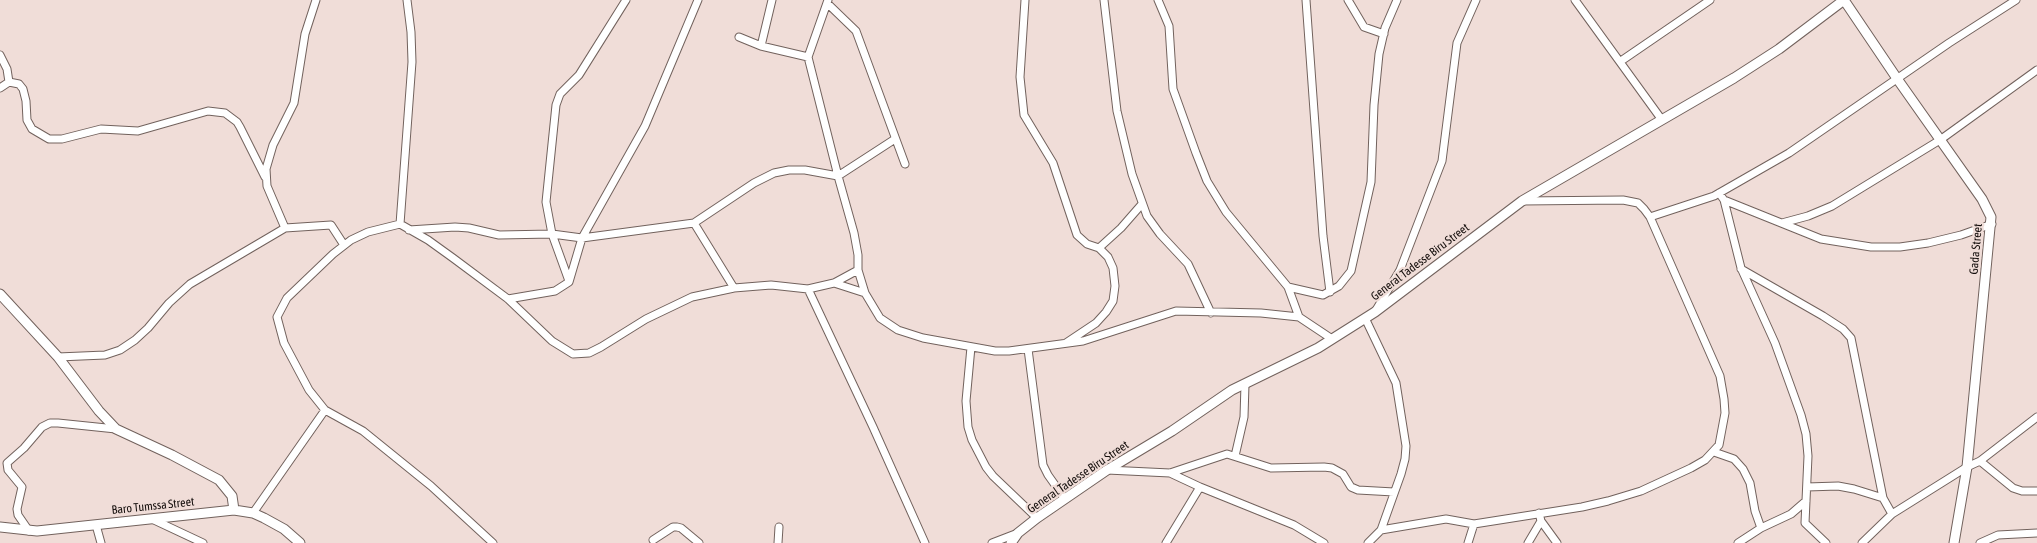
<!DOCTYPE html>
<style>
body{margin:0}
canvas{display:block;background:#f0ddd8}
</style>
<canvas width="2037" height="543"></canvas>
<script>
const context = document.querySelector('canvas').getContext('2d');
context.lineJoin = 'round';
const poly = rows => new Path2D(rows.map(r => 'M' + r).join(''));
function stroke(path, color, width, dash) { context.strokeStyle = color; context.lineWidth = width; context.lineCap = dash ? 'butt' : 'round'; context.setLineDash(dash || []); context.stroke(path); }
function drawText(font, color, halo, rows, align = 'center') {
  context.font = font + ' "Asap Condensed",sans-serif'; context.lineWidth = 4.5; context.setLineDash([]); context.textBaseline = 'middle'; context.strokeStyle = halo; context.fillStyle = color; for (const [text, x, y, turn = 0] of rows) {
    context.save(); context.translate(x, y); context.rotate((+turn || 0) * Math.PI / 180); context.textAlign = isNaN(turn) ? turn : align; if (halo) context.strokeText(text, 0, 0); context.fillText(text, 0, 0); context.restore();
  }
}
const minor = poly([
 [828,0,808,57,838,176,854,233,858,255,858,270,865,293,880,318,898,330,923,338,995,351,1009,351,1083,341,1176,311,1261,313,1299,317,1332,339],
 [1025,0,1020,77,1024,115,1053,163,1077,235,1087,244,1099,248,1108,257,1113,268,1115,286,1113,301,1106,312,1096,323,1066,343],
 [1104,0,1117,111,1132,174,1147,216,1160,234,1188,264,1211,313],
 [1158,0,1169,26,1173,89,1196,153,1207,181,1226,212,1288,287,1299,317],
 [1306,0,1323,236,1330,292],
 [1348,0,1364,27,1384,34],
 [1575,0,1662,120],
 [827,3,856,31,905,164],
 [739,37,761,46,808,57],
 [761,46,772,0],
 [0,55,7,69,9,82],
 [1621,61,1710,0],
 [0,88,9,82,19,84,23,89,26,101,27,120,32,129,49,139,62,139,101,129,138,131,208,111,225,113,237,122,240,127,265,177],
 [1719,193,1724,200,1741,268,1775,343,1801,415,1806,434,1808,456,1805,523,1826,543],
 [1724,200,1821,239,1871,247,1900,247,1928,243,1961,235,1992,224],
 [1650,217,1714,196,1789,153,1949,43,2016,0],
 [694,223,734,288],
 [1782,223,1808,216,1832,206,1940,140,2037,70],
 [400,224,412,62,411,32,407,0],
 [285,228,267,186,266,169,273,145,294,103,305,34,316,0],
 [409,230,455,227,469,228,499,235,552,234,582,238,694,223,754,183,774,173,789,170,805,170,838,176,895,139],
 [1099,248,1121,228,1142,204],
 [1741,269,1823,316,1843,329,1851,338,1883,498,1892,514],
 [569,281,552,234,546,202,556,105,560,94,579,75,626,0],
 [834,283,865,293],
 [1288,287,1323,295,1339,286,1351,271,1371,182,1374,105,1379,54,1385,28,1397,0],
 [808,289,873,427,925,543],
 [508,299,555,291,569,282,582,238,645,126,698,0],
 [1376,310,1400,270,1442,161,1457,43,1476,0],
 [1365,318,1396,383,1406,446,1405,459,1401,474,1381,530,1368,543],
 [971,347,966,401,968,427,972,440,986,467,993,476,1037,518],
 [1028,349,1043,465,1048,475,1065,499],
 [58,357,105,355,120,350,135,340,148,328,169,303,190,284,285,228,331,225,344,245],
 [1714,452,1734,459,1743,469,1750,483,1755,511,1761,528],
 [1235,456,1244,417,1245,384],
 [1980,461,2013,488,2022,491,2037,491],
 [1107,470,1170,473,1227,454,1271,468,1324,467,1332,468,1343,474,1351,487,1358,490,1394,492],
 [1170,473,1200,487,1294,525,1324,543],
 [1807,487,1838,486,1854,489,1883,498],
 [253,513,325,410],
 [154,520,203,543],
 [1541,521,1557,543],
 [96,525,101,543],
 [1381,530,1446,519,1474,524,1582,507,1608,501,1641,491,1691,468,1705,460,1719,445,1725,413,1724,399,1720,376,1650,217,1644,209,1638,203,1623,200,1522,201],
 [29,531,18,515,17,509,22,487,8,470,7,463,24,448,42,427,50,423,58,423,116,429],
 [653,540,673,527,677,527,681,528,699,543],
 [493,543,431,486,363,431,325,410,309,390,284,343,277,317,287,298,333,254,351,240,368,232,400,224,428,240,453,258,508,299,552,341,573,354,589,353,601,347,646,319,692,297,734,288,771,285,808,289,834,283,858,270],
 [778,543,779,527],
 [992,543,1018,533],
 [1166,543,1200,487],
 [1468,543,1474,524],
 [1528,543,1541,521,1539,513],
 [1738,543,1761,528,1791,514,1806,501],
 [1862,543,1892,514,1967,467,1980,461,2037,417],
 [1980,543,1998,535,2037,533]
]);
const tertiary = poly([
 [1844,0,1898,80,1982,199,1991,217,1967,467,1954,543],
 [0,294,58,357,99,411,116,429,172,455,219,480,232,496,234,510],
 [0,527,37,531,234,510,253,513,264,518,284,529,300,543],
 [1011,543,1018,533,1037,518,1107,470,1172,431,1232,390,1318,348,1375,312,1522,201,1734,78,1779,49,1844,0]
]);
stroke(minor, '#72625d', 9);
stroke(tertiary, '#72625d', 11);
stroke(minor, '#fff', 7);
stroke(tertiary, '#fff', 9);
drawText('12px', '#140e0c', '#f0ddd8', [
 ["Gada Street",1976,249,-85],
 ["General Tadesse Biru Street",1420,262,-37],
 ["General Tadesse Biru Street",1078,477,-34],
 ["Baro Tumssa Street",153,506,-6]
]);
</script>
